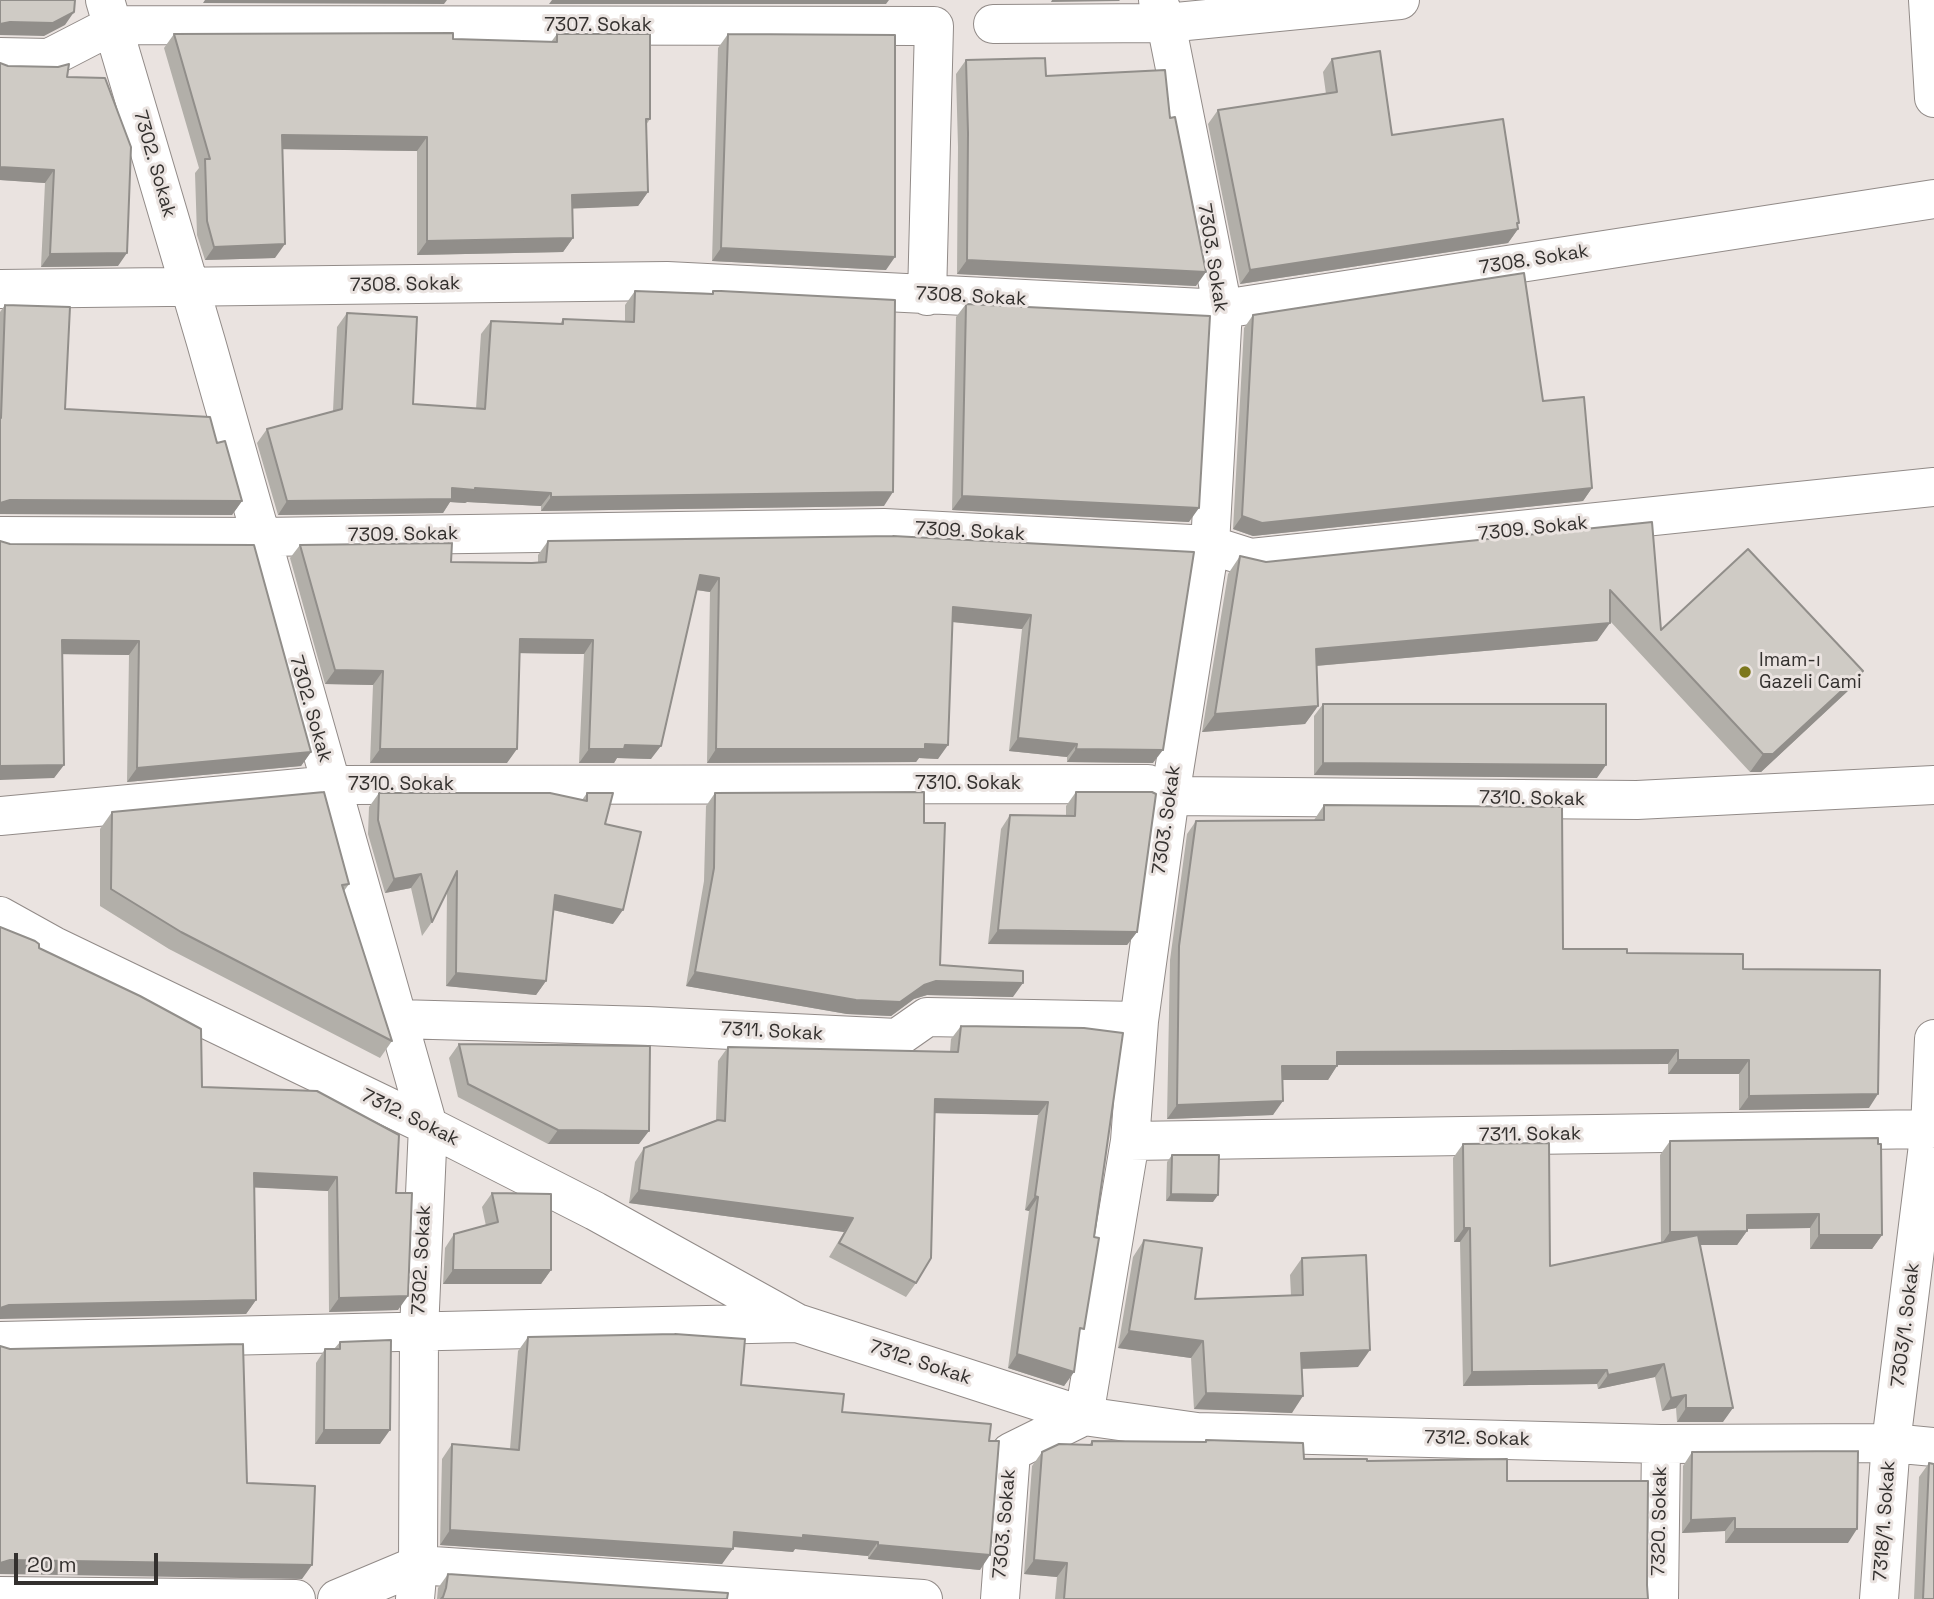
<!DOCTYPE html>
<meta charset="utf-8">
<style>
body{margin:0}
#map{position:relative;width:1934px;height:1599px;overflow:hidden;background:#eae3e0;font-family:"Space Grotesk",sans-serif}
canvas{display:block}
.scale{position:absolute;left:14px;top:1553px;width:144px;height:32px;box-sizing:border-box;border:4px solid #33302e;border-top:0;padding-left:9px;font-size:21px;line-height:24px;white-space:nowrap;color:#33302e;-webkit-text-stroke:5px #eae3e0;paint-order:stroke}
</style>
<div id="map">
<canvas width="1934" height="1599"></canvas>
<div class="scale">20 m</div>
</div>
<script>
const context = document.querySelector('canvas').getContext('2d');
context.lineJoin = 'round';
const poly = rows => new Path2D(rows.map(r => 'M' + r).join(''));
function stroke(path, color, width, dash) { context.strokeStyle = color; context.lineWidth = width; context.lineCap = dash ? 'butt' : 'round'; context.setLineDash(dash || []); context.stroke(path); }
function paint(path, color) { context.fillStyle = color; context.fill(path, 'evenodd'); }
function drawText(font, color, halo, rows, align = 'center') {
  context.font = font + ' "Space Grotesk",sans-serif'; context.lineWidth = 6; context.setLineDash([]); context.textBaseline = 'middle'; context.strokeStyle = halo; context.fillStyle = color; for (const [text, x, y, turn = 0] of rows) {
    context.save(); context.translate(x, y); context.rotate((+turn || 0) * Math.PI / 180); context.textAlign = isNaN(turn) ? turn : align; if (halo) context.strokeText(text, 0, 0); context.fillText(text, 0, 0); context.restore();
  }
}
const minor = poly([
 [105,0,206,342,428,1126,419,1331,418,1565,415,1599],
 [1928,0,1934,98],
 [993,24,1166,23,1400,0],
 [0,57,49,58,113,25,934,26,927,296],
 [0,289,667,281,1223,309,1934,199],
 [0,536,261,537,884,528,1210,545,1251,558,1934,487],
 [0,816,332,785,1148,784,1170,796,1637,800,1934,785],
 [0,916,54,946,428,1126,595,1211,797,1323,1084,1416,1197,1432,1661,1444,1891,1443,1934,1447],
 [398,1019,648,1026,897,1038,927,1017,1139,1021],
 [1130,1141,1930,1129],
 [0,1341,795,1323],
 [0,1596,296,1599],
 [337,1599,418,1565,923,1599],
 [1000,1599,1011,1452,1084,1416,1130,1141,1139,1021,1170,796,1210,545,1223,309,1166,23,1158,0],
 [1659,1599,1661,1444],
 [1879,1599,1891,1443,1930,1129,1934,1039]
]);
stroke(minor, '#928b88', 40);
stroke(minor, '#fff', 38);
paint(poly([
 [174,34,551,42,557,34,650,119,646,125,648,192,638,206,572,208,573,238,563,252,417,255,417,151,282,149,275,258,205,260,197,235,195,173,199,168,164,48],
 [728,34,886,270,712,261,718,48],
 [1332,59,1392,135,1518,229,1508,243,1240,284,1208,124,1218,110,1326,94,1323,72],
 [966,60,1046,76,1170,118,1196,286,957,274,958,147,956,74],
 [0,63,8,66,67,77,118,266,41,267,45,183,0,180],
 [635,291,712,293,713,291,884,506,541,511,541,506,467,502,465,503,450,502,443,513,278,515,257,443,267,429,333,411,337,327,347,313,413,404,476,409,481,334,491,321,560,324,563,319,625,322,625,305],
 [966,304,1189,522,952,510,956,317],
 [5,305,65,409,217,443,242,501,232,515,0,514,0,312],
 [1253,315,1543,401,1592,488,1583,501,1253,536,1233,529,1244,328],
 [1652,522,1661,630,1850,689,1761,772,1750,772,1610,621,1597,641,1316,666,1318,706,1305,724,1202,732,1228,574,1240,556,1266,562],
 [0,541,311,752,301,766,127,782,129,655,62,654,64,765,54,778],
 [548,541,1194,552,1153,763,1067,762,1067,757,1009,751,1022,629,952,622,938,759,919,758,916,762,707,763,710,592,696,590,651,759,617,758,614,763,579,763,584,654,519,653,507,763,370,763,373,685,325,684,290,558,300,545,451,562,538,563,538,555],
 [1323,704,1597,778,1314,775,1314,716],
 [1076,792,1137,932,1127,945,988,944,1001,829,1010,815,1066,816,1066,806],
 [379,793,582,800,587,793,605,824,613,924,553,910,546,981,536,995,446,986,447,891,432,922,422,936,411,888,385,893,368,834,369,807],
 [715,793,924,823,940,965,1013,997,927,995,914,999,891,1016,847,1014,686,986,704,881,706,806],
 [1324,805,1563,949,1627,953,1743,969,1869,1108,1739,1110,1739,1074,1668,1074,1668,1064,1337,1065,1328,1080,1283,1080,1273,1115,1167,1119,1170,960,1187,834,1196,821,1314,820],
 [112,812,349,884,344,891,392,1041,380,1058,169,949,100,906,100,829],
 [39,948,202,1087,396,1193,398,1310,329,1312,328,1191,254,1187,256,1300,246,1314],
 [961,1026,1084,1028,1079,1335,1074,1372,1064,1386,1008,1368,1029,1211,1025,1210,1038,1115,935,1113,916,1283,906,1297,829,1257,844,1232,629,1203,635,1162,644,1148,716,1120,718,1061,728,1047,950,1052,951,1039],
 [459,1044,639,1144,548,1144,458,1097,449,1058],
 [1670,1141,1882,1235,1872,1249,1810,1249,1810,1228,1747,1229,1747,1231,1737,1245,1700,1245,1723,1422,1677,1422,1676,1408,1662,1411,1655,1377,1598,1389,1597,1384,1463,1386,1460,1242,1454,1242,1453,1158,1463,1144,1550,1266,1661,1243,1660,1155],
 [1172,1155,1213,1202,1166,1201,1167,1162],
 [492,1193,551,1270,541,1284,443,1284,445,1248,454,1234,486,1226,482,1207],
 [1144,1240,1195,1299,1291,1295,1290,1275,1302,1258,1358,1367,1302,1369,1292,1413,1194,1409,1191,1358,1118,1348,1133,1257],
 [528,1337,741,1385,842,1412,980,1570,868,1559,868,1556,795,1549,793,1552,733,1547,722,1564,440,1545,442,1459,452,1444,510,1449,518,1351],
 [340,1342,380,1444,315,1444,316,1363,325,1349,334,1349],
 [1206,1440,1304,1459,1367,1461,1507,1481,1647,1585,1648,1599,1055,1599,1057,1577,1024,1574,1032,1466,1042,1452,1089,1445,1092,1441,1204,1442],
 [1692,1452,1848,1543,1725,1543,1725,1531,1682,1533,1683,1466],
 [1929,1463,1934,1599,1914,1599,1919,1477],
 [448,1574,727,1599,437,1599,438,1588]
]), '#b2afa9');
paint(poly([
 [205,0,447,0,444,4,203,3],
 [552,0,889,0,886,4,549,4],
 [1052,0,1120,0,1119,1,1051,2],
 [74,12,65,25,44,36,0,35,0,24],
 [282,135,427,137,417,151,272,149],
 [0,167,54,170,45,183,0,180],
 [648,192,638,206,563,209,572,195],
 [1519,223,1514,229,1518,229,1508,243,1240,284,1250,270],
 [573,238,563,252,417,255,427,241],
 [285,244,275,258,205,260,214,247],
 [721,248,895,257,886,270,712,261],
 [127,253,118,266,41,267,50,254],
 [967,260,1206,272,1196,286,957,274],
 [452,488,475,488,551,493,541,506,467,502,465,503,450,502,443,513,278,515,287,501],
 [1592,488,1583,501,1253,536,1233,529,1242,516],
 [893,492,884,506,541,511,551,497],
 [962,496,1199,508,1189,522,952,510],
 [10,500,242,501,232,515,0,514,0,503],
 [700,575,719,578,710,592,690,589],
 [953,607,1031,615,1022,629,943,621],
 [1610,623,1597,641,1303,667,1316,649],
 [520,639,593,640,584,654,510,653],
 [62,640,139,641,129,655,52,654],
 [335,670,383,671,373,685,325,684],
 [1863,671,1850,689,1761,772,1750,772,1763,754],
 [1318,706,1305,724,1202,732,1215,714],
 [1018,738,1077,744,1067,757,1009,751],
 [925,744,948,745,938,759,919,758,916,762,707,763,716,749],
 [625,745,661,746,651,759,617,758,614,763,579,763,589,749],
 [380,749,517,749,507,763,370,763],
 [1076,749,1163,750,1153,763,1067,762],
 [311,752,301,766,127,782,137,768],
 [1323,763,1606,765,1597,778,1314,775],
 [64,765,54,778,0,780,0,766],
 [421,874,411,888,385,893,394,879],
 [555,895,623,910,613,924,545,908],
 [998,930,1137,932,1127,945,988,944],
 [695,972,924,985,936,981,1023,983,1013,997,927,995,914,999,891,1016,847,1014,686,986],
 [456,973,546,981,536,995,446,986],
 [1678,1050,1668,1064,1328,1065,1337,1052],
 [1678,1060,1749,1060,1739,1074,1668,1074],
 [1282,1066,1337,1066,1328,1080,1273,1080],
 [1878,1094,1869,1108,1739,1110,1749,1096],
 [935,1099,1048,1102,1038,1115,925,1113],
 [1283,1101,1273,1115,1167,1119,1177,1105],
 [558,1130,649,1131,639,1144,548,1144],
 [254,1173,337,1177,328,1191,244,1187],
 [639,1190,853,1218,844,1232,629,1203],
 [1171,1194,1218,1195,1213,1202,1166,1201],
 [1035,1196,1038,1197,1029,1211,1025,1210],
 [1819,1214,1810,1228,1737,1229,1747,1215],
 [1464,1228,1470,1228,1460,1242,1454,1242],
 [1747,1231,1737,1245,1661,1245,1670,1232],
 [1819,1235,1882,1235,1872,1249,1810,1249],
 [453,1270,551,1270,541,1284,443,1284],
 [408,1296,398,1310,329,1312,339,1298],
 [256,1300,246,1314,0,1319,0,1308,9,1305],
 [1129,1331,1203,1341,1191,1358,1118,1348],
 [1370,1350,1358,1367,1290,1369,1301,1353],
 [1017,1354,1074,1372,1064,1386,1008,1368],
 [1664,1364,1655,1377,1598,1389,1608,1375],
 [1607,1370,1597,1384,1463,1386,1472,1372],
 [1206,1393,1303,1396,1292,1413,1194,1409],
 [1686,1395,1676,1408,1662,1411,1671,1398],
 [1686,1408,1733,1408,1723,1422,1677,1422],
 [324,1430,390,1430,380,1444,315,1444],
 [1735,1518,1725,1531,1682,1533,1691,1520],
 [1735,1529,1857,1529,1848,1543,1725,1543],
 [450,1530,733,1549,722,1564,440,1545],
 [734,1532,803,1535,878,1542,868,1556,795,1549,793,1552,724,1546],
 [878,1545,990,1555,980,1570,868,1559],
 [10,1560,312,1565,302,1579,0,1574,0,1563],
 [1034,1560,1067,1563,1057,1577,1024,1574]
]), '#918e8a');
const building = poly([
 [0,0,75,0,74,12,53,23,10,22,0,24,0,0],
 [453,33,453,39,557,42,557,34,650,34,650,119,646,119,648,192,572,195,573,238,427,241,427,137,282,135,285,244,214,247,207,221,205,159,210,159,174,34,453,33],
 [728,34,895,35,895,257,721,248,728,34],
 [1380,51,1392,135,1503,119,1519,223,1517,223,1518,229,1250,270,1218,110,1337,92,1332,59,1380,51],
 [1045,58,1046,76,1165,70,1170,118,1175,117,1206,272,967,260,968,133,966,60,1045,58],
 [0,63,8,66,58,67,69,64,67,77,105,78,131,147,127,253,50,254,54,170,0,167,0,63],
 [1524,273,1543,401,1584,397,1592,488,1262,523,1242,516,1253,315,1524,273],
 [635,291,713,294,713,291,721,291,895,300,893,492,551,497,551,493,475,488,475,490,452,488,452,499,287,501,267,429,342,409,347,313,417,317,413,404,485,409,491,321,563,324,563,319,634,322,635,291],
 [966,304,1210,316,1199,508,962,496,966,304],
 [5,305,70,307,65,409,210,417,217,443,225,441,242,501,10,500,0,503,0,418,1,418,5,305],
 [1652,522,1661,630,1748,549,1863,671,1773,754,1763,754,1610,590,1610,623,1316,649,1318,706,1215,714,1240,556,1266,562,1652,522],
 [893,536,1194,552,1163,750,1076,749,1077,744,1018,738,1031,615,953,607,948,745,925,744,925,749,716,749,719,578,700,575,661,746,625,745,624,749,589,749,593,640,520,639,517,749,380,749,383,671,335,670,300,545,452,543,451,562,532,563,546,562,548,541,893,536],
 [0,541,10,544,254,545,311,752,137,768,139,641,62,640,64,765,0,766,0,541],
 [1323,704,1606,704,1606,765,1323,763,1323,704],
 [324,792,349,884,342,885,392,1041,181,932,111,889,112,812,324,792],
 [924,792,924,823,945,823,940,965,1023,971,1023,983,936,981,924,985,900,1002,856,1000,695,972,714,868,715,793,924,792],
 [1076,792,1152,792,1156,794,1137,932,998,930,1010,815,1075,816,1076,792],
 [379,793,550,793,587,801,587,793,613,793,605,824,641,832,623,910,555,895,546,981,456,973,457,871,432,922,421,874,394,879,378,820,379,793],
 [1324,805,1562,807,1563,949,1627,949,1627,953,1743,954,1743,969,1880,970,1878,1094,1749,1096,1749,1060,1678,1060,1678,1050,1337,1052,1337,1066,1282,1066,1283,1101,1177,1105,1179,946,1196,821,1324,820,1324,805],
 [0,927,35,941,39,944,39,948,140,996,201,1029,202,1087,317,1091,399,1135,396,1193,412,1193,408,1296,339,1298,337,1177,254,1173,256,1300,9,1305,0,1308,0,927],
 [961,1026,1084,1028,1123,1033,1094,1237,1099,1238,1084,1329,1080,1328,1074,1372,1017,1354,1038,1197,1035,1196,1048,1102,935,1099,931,1258,916,1283,839,1243,853,1218,639,1190,644,1148,718,1120,725,1121,728,1047,958,1052,961,1026],
 [459,1044,650,1046,649,1131,558,1130,468,1084,459,1044],
 [1878,1138,1878,1144,1881,1144,1882,1235,1819,1235,1819,1214,1747,1215,1747,1231,1670,1232,1670,1141,1878,1138],
 [1549,1143,1550,1266,1698,1235,1733,1408,1686,1408,1686,1395,1671,1398,1664,1364,1608,1375,1607,1370,1472,1372,1470,1228,1464,1228,1463,1144,1549,1143],
 [1172,1155,1219,1155,1218,1195,1171,1194,1172,1155],
 [492,1193,551,1194,551,1270,453,1270,454,1234,498,1222,492,1193],
 [1144,1240,1202,1248,1195,1299,1303,1295,1302,1258,1366,1255,1370,1350,1301,1353,1303,1396,1206,1393,1203,1341,1129,1331,1144,1240],
 [675,1334,745,1339,741,1385,844,1394,842,1412,991,1424,989,1441,999,1441,990,1555,878,1545,878,1542,803,1535,803,1538,734,1532,733,1549,450,1530,452,1444,519,1450,528,1337,675,1334],
 [391,1340,390,1430,324,1430,325,1349,340,1349,340,1342,391,1340],
 [243,1344,247,1483,315,1486,312,1565,10,1560,0,1563,0,1346,10,1349,243,1344],
 [1206,1440,1303,1443,1304,1459,1367,1459,1367,1461,1507,1459,1507,1481,1648,1481,1647,1585,1648,1599,1064,1599,1067,1563,1034,1560,1042,1452,1059,1444,1092,1445,1092,1441,1206,1442,1206,1440],
 [1858,1451,1857,1529,1735,1529,1735,1518,1691,1520,1692,1452,1858,1451],
 [1929,1463,1934,1464,1934,1599,1923,1599,1929,1463],
 [448,1574,728,1593,727,1599,441,1599,443,1597,446,1588,448,1574]
]);
paint(building, '#cfcbc5');
stroke(building, '#918e8a', 2);
for (const [x, y, r, color] of [
 [1745,672,7,"#7c771c"]
]) { const dot = new Path2D(); dot.arc(x, y, r, 0, 2 * Math.PI); context.fillStyle = color; context.fill(dot); stroke(dot, '#eae3e0', 2.5); }
drawText('19px', '#33302e', '#eae3e0', [
 ["7307. Sokak",598,26],
 ["7302. Sokak",154,164,74],
 ["7303. Sokak",1212,258,81],
 ["7308. Sokak",1534,260,-9],
 ["7308. Sokak",405,285,-1],
 ["7308. Sokak",971,297,3],
 ["7309. Sokak",1533,529,-6],
 ["7309. Sokak",970,532,3],
 ["7309. Sokak",403,535,-1],
 ["7302. Sokak",310,709,74],
 ["7310. Sokak",968,784],
 ["7310. Sokak",401,785],
 ["7310. Sokak",1532,799,1],
 ["7303. Sokak",1167,820,-82],
 ["7311. Sokak",772,1032,3],
 ["7312. Sokak",410,1118,26],
 ["7311. Sokak",1530,1135,-1],
 ["7302. Sokak",422,1260,-87],
 ["7303/1. Sokak",1906,1325,-83],
 ["7312. Sokak",920,1363,18],
 ["7312. Sokak",1477,1439,1],
 ["7320. Sokak",1660,1521,-89],
 ["7318/1. Sokak",1885,1521,-86],
 ["7303. Sokak",1005,1524,-85]
]);
drawText('19px', '#33302e', '#eae3e0', [
 ["Imam-ı",1759,661],
 ["Gazeli Cami",1759,683]
], 'left');
</script>
